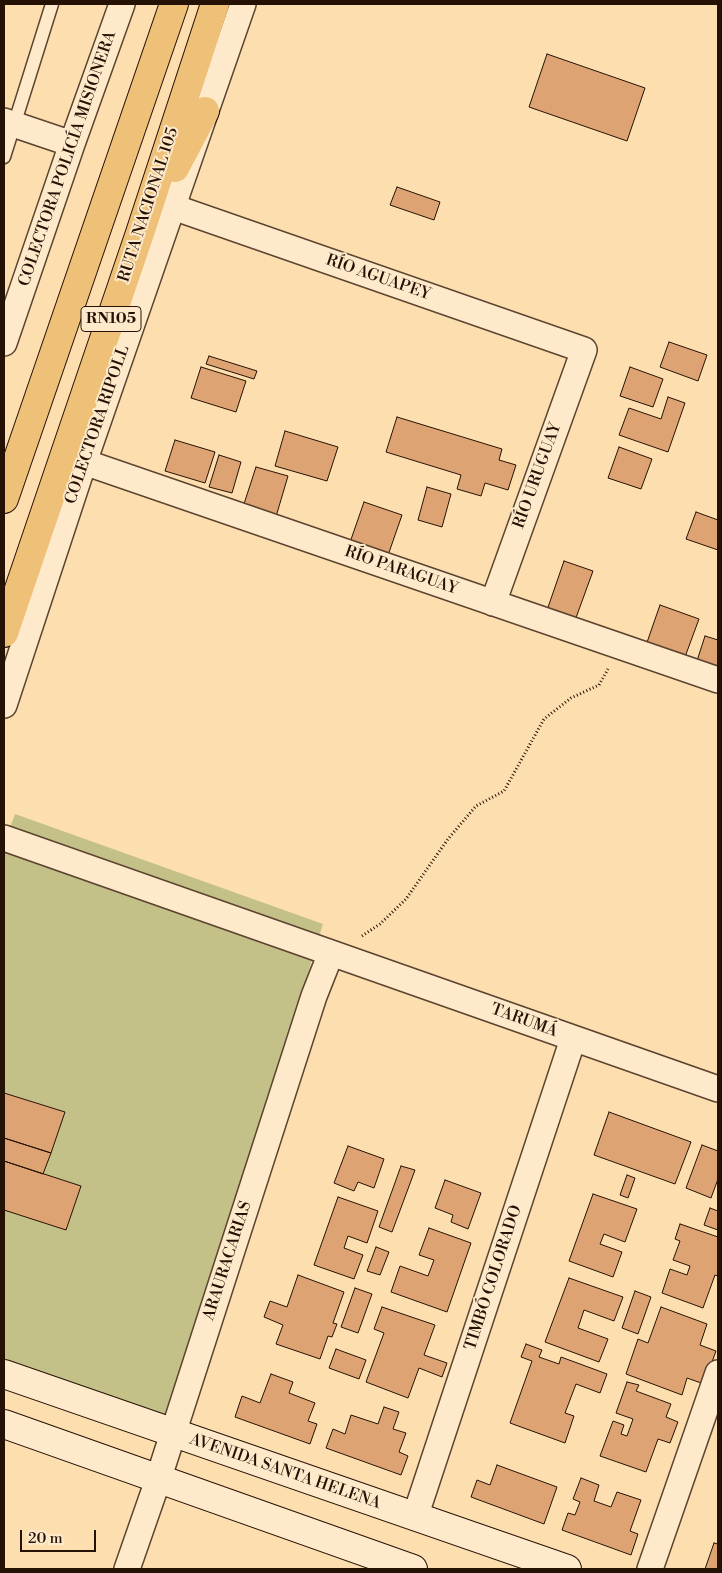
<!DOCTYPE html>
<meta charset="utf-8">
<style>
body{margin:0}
#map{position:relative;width:722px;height:1573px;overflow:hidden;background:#fddfaf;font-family:"Libre Bodoni",serif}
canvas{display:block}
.frame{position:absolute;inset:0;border:5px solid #261105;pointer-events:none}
.scale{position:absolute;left:20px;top:1530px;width:76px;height:22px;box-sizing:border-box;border:2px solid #261105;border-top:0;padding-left:6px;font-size:15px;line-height:18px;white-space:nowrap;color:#261105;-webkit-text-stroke:4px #feeacb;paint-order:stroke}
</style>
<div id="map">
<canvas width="722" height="1573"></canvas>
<div class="frame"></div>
<div class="scale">20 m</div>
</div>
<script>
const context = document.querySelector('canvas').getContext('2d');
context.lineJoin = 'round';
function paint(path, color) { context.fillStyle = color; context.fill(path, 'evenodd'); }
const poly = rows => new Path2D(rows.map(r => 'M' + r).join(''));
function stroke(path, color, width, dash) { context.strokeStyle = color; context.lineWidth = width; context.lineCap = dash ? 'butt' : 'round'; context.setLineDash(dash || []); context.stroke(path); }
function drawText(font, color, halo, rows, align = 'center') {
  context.font = font + ' "Libre Bodoni",serif'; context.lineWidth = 4; context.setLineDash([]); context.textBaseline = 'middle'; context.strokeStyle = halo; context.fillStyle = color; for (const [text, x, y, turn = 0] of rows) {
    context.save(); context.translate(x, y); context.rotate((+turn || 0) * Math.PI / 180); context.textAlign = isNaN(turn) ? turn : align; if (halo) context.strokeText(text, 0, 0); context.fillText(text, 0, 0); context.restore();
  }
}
paint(poly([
 [15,814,323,924,169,1423,4,1361,4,844]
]), '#c3c188');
const building = poly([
 [547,54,645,88,627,141,529,107,547,54],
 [397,187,440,202,434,220,390,205,397,187],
 [669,342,707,355,698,381,660,367,669,342],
 [209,356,257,371,254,379,206,364,209,356],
 [201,367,246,381,236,412,191,398,201,367],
 [630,367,663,379,653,407,620,396,630,367],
 [668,397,685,403,668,452,619,435,629,408,661,419,668,397],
 [397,417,502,449,499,460,516,465,508,490,485,483,481,496,457,489,461,475,386,452,397,417],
 [285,431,338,447,327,481,275,466,285,431],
 [175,440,215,452,205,483,165,471,175,440],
 [619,447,652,459,641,489,608,478,619,447],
 [219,455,241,462,232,493,209,487,219,455],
 [256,467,288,476,275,520,242,510,256,467],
 [427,487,451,494,442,527,418,520,427,487],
 [364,502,402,515,385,564,347,551,364,502],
 [696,512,718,520,718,550,686,539,696,512],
 [564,561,593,571,573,626,545,616,564,561],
 [660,605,699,619,682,665,644,651,660,605],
 [705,636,718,640,718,666,716,673,695,667,705,636],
 [4,1093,65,1112,51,1153,4,1138,4,1093],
 [609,1112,691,1142,675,1184,594,1155,609,1112],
 [4,1138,51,1153,43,1174,4,1161,4,1138],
 [702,1145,718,1151,718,1179,711,1198,686,1188,702,1145],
 [348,1146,384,1159,374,1188,358,1182,354,1191,334,1183,348,1146],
 [4,1161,81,1186,66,1230,4,1210,4,1161],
 [401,1166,415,1170,392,1232,379,1227,401,1166],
 [627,1175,635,1178,628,1198,620,1195,627,1175],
 [445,1180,481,1193,468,1229,451,1222,453,1215,435,1208,445,1180],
 [593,1194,637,1209,625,1242,604,1234,600,1244,622,1252,613,1277,569,1261,593,1194],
 [338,1197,378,1211,367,1243,348,1236,344,1248,363,1255,354,1279,314,1265,338,1197],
 [710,1208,718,1211,718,1230,704,1225,710,1208],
 [680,1224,718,1237,718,1276,715,1275,703,1308,662,1293,670,1269,687,1275,690,1266,673,1260,680,1241,675,1239,680,1224],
 [429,1228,471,1243,447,1312,391,1292,400,1266,428,1276,434,1260,419,1255,429,1228],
 [376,1247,389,1252,380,1275,367,1271,376,1247],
 [298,1275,344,1292,333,1323,337,1324,332,1337,328,1336,320,1359,276,1344,283,1325,264,1317,270,1301,287,1307,298,1275],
 [569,1278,623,1297,614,1321,584,1310,578,1328,608,1339,599,1362,545,1342,569,1278],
 [355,1288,372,1294,358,1333,341,1327,355,1288],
 [635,1291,651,1297,638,1334,622,1328,635,1291],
 [382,1307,435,1325,424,1355,447,1363,442,1377,419,1368,408,1398,366,1382,384,1333,374,1329,382,1307],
 [661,1307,707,1324,700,1345,716,1351,704,1384,687,1378,682,1395,626,1374,638,1339,648,1343,661,1307],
 [526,1344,542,1350,539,1357,559,1364,561,1357,607,1374,600,1393,576,1384,565,1413,574,1416,565,1443,510,1423,532,1361,521,1357,526,1344],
 [336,1349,366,1360,359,1379,329,1368,336,1349],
 [271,1374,293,1382,289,1393,315,1403,308,1421,317,1424,310,1444,235,1417,242,1396,260,1403,271,1374],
 [627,1382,639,1385,636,1391,671,1404,666,1417,678,1422,670,1443,658,1439,646,1472,600,1456,613,1421,624,1425,621,1434,627,1436,633,1419,616,1413,627,1382],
 [384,1407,399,1412,393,1429,406,1433,399,1452,408,1456,401,1475,326,1448,333,1429,345,1434,351,1415,378,1424,384,1407],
 [497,1465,557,1487,544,1524,471,1497,477,1480,490,1485,497,1465],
 [581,1478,599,1485,594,1501,611,1507,617,1492,641,1500,630,1531,638,1534,631,1555,562,1530,568,1513,575,1515,580,1502,573,1499,581,1478],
 [714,1543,718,1544,718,1569,705,1569,714,1543]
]);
paint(building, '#dda373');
stroke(building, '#261105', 1);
const lane = poly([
 [4,157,52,4]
]);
const street = poly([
 [4,121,72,144],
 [173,207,584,350,493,603],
 [4,343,72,144,122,4],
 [84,462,718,680],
 [4,705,84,462,243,4],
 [4,838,718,1089],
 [415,1517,573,1039],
 [127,1569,158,1480,314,996,331,953],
 [650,1569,718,1373]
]);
const secondary = poly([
 [4,1374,567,1569],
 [4,1424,413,1569]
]);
const highway = poly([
 [175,168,205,111],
 [4,499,174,4],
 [4,633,140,233,215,4]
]);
stroke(lane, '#5c4430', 15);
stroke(street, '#5c4430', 28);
stroke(secondary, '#261105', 30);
stroke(highway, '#261105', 30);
stroke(poly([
 [362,936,380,924,406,899,448,839,476,806,504,791,544,719,571,698,599,685,608,669]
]), '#261105', 3, [1, 2.5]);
stroke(lane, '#feeacb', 12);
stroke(street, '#feeacb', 25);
stroke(secondary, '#feeacb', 28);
stroke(highway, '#eec078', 28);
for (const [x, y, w] of [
 [111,319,60]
]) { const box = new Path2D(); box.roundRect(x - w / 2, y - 12.5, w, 25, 4); context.fillStyle = '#feeacb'; context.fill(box); stroke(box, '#261105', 1); }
drawText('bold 15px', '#261105', null, [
 ["RN105",111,319]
]);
drawText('16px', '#261105', '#feeacb', [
 ["COLECTORA POLICÍA MISIONERA",68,159,-71],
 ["RUTA NACIONAL 105",149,205,-72],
 ["RÍO AGUAPEY",378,278,19],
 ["COLECTORA RIPOLL",98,425,-71],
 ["RÍO URUGUAY",538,476,-70],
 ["RÍO PARAGUAY",401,571,19],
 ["TARUMÁ",524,1021,20],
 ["ARAURACARIAS",228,1261,-72],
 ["TIMBÓ COLORADO",494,1278,-72],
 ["AVENIDA SANTA HELENA",285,1472,19]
]);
</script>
